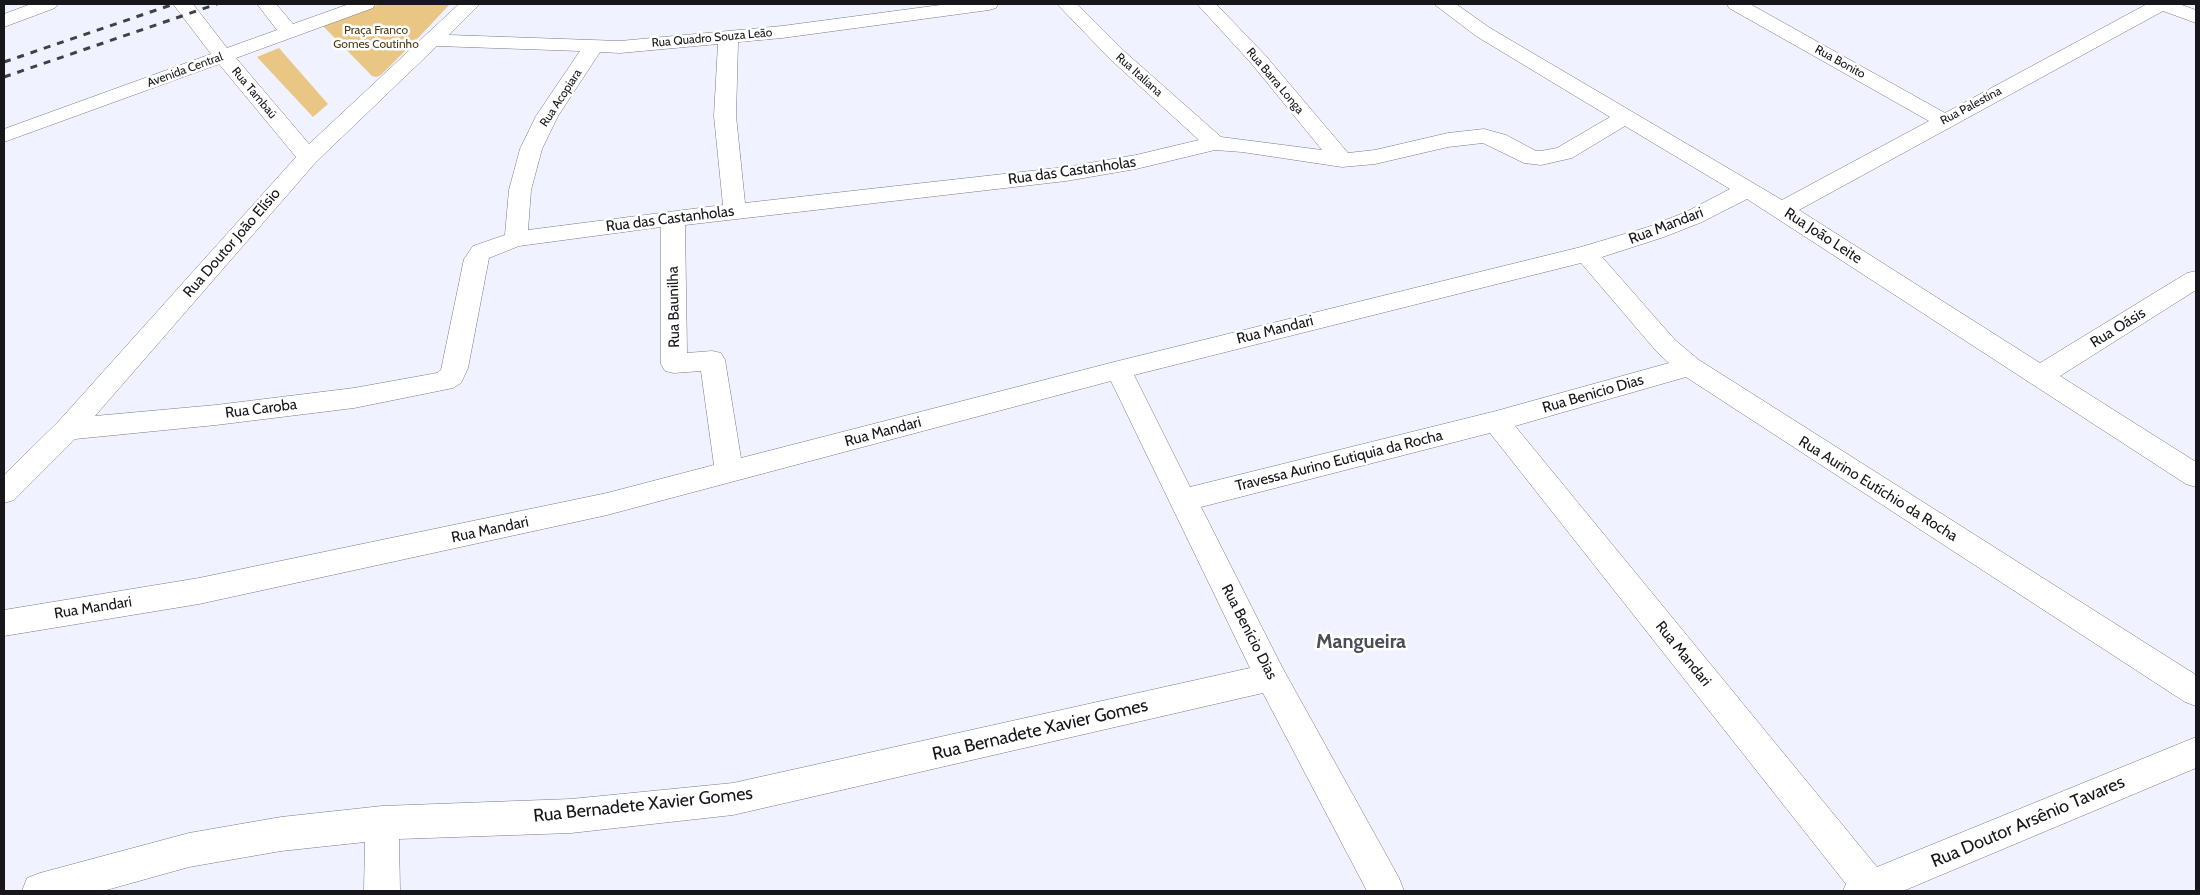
<!DOCTYPE html>
<meta charset="utf-8">
<style>
body{margin:0}
#map{position:relative;width:2200px;height:895px;overflow:hidden;background:#f0f2ff;font-family:Cabin,sans-serif}
canvas{display:block}
.frame{position:absolute;inset:0;border:5px solid #16161b;pointer-events:none}
</style>
<div id="map">
<canvas width="2200" height="895"></canvas>
<div class="frame"></div>
</div>
<script>
const context = document.querySelector('canvas').getContext('2d');
context.lineJoin = 'round';
function paint(path, color) { context.fillStyle = color; context.fill(path, 'evenodd'); }
const poly = rows => new Path2D(rows.map(r => 'M' + r).join(''));
function stroke(path, color, width, dash) { context.strokeStyle = color; context.lineWidth = width; context.lineCap = dash ? 'butt' : 'round'; context.setLineDash(dash || []); context.stroke(path); }
function drawText(font, color, halo, rows, align = 'center') {
  context.font = font + ' Cabin,sans-serif'; context.lineWidth = 5; context.setLineDash([]); context.textBaseline = 'middle'; context.strokeStyle = halo; context.fillStyle = color; for (const [text, x, y, turn = 0] of rows) {
    context.save(); context.translate(x, y); context.rotate((+turn || 0) * Math.PI / 180); context.textAlign = isNaN(turn) ? turn : align; if (halo) context.strokeText(text, 0, 0); context.fillText(text, 0, 0); context.restore();
  }
}
paint(poly([
 [380,4,450,4,419,37,381,75,376,77,372,76,323,26],
 [279,48,328,104,313,117,257,57]
]), '#eac684');
const street = poly([
 [31,4,58,4,55,8,4,27,4,14,31,4],
 [173,4,193,4,227,48,277,30,257,4,276,4,293,24,349,4,375,4,373,8,236,58,309,144,459,4,480,4,449,35,620,41,782,26,948,4,998,4,996,8,989,10,782,38,738,42,736,116,745,203,1066,167,1136,155,1199,140,1110,59,1057,4,1077,4,1124,51,1221,137,1322,150,1251,63,1197,4,1216,4,1265,55,1348,153,1375,150,1448,133,1484,129,1506,135,1536,151,1541,151,1557,148,1610,117,1476,36,1434,4,1456,4,1490,28,1782,200,1929,121,1729,8,1727,4,1750,4,1945,113,2147,4,2179,4,2196,10,2196,23,2163,11,1799,210,2040,363,2187,273,2196,271,2196,290,2060,376,2196,462,2196,487,2186,484,1747,199,1702,222,1664,237,1602,257,1675,340,1699,360,2196,675,2196,706,2185,702,1686,377,1515,426,1877,867,2196,737,2196,768,1903,891,1843,891,1846,884,1490,433,1201,507,1282,667,1399,878,1404,891,1367,891,1263,693,733,815,571,833,399,839,400,891,364,891,365,842,281,851,189,867,103,891,22,891,27,878,40,873,189,833,281,817,382,806,571,799,733,783,1250,668,1111,381,607,515,199,604,4,636,4,610,199,578,607,493,714,465,701,371,674,373,665,371,661,364,661,227,519,246,489,258,468,368,461,383,453,388,354,408,216,425,75,439,14,500,4,503,4,475,58,422,296,157,219,64,4,142,4,129,211,54,173,4],
 [718,44,714,116,723,205,528,230,531,190,542,149,558,116,600,52,620,53,718,44],
 [437,46,580,51,536,116,520,149,509,190,505,235,473,246,464,259,441,370,437,373,354,388,216,405,95,416,316,162,437,46],
 [1625,126,1730,189,1686,212,1648,227,1581,247,1118,361,741,458,725,360,721,353,712,351,687,353,685,225,1066,181,1136,169,1215,150,1242,152,1342,167,1375,164,1448,147,1483,143,1524,163,1541,165,1572,158,1625,126],
 [1581,263,1657,352,1669,363,1496,411,1190,487,1134,375,1581,263]
]);
stroke(street, '#787a85', 1);
paint(street, '#fff');
stroke(poly([
 [4,62,174,4],
 [4,77,217,4]
]), '#404147', 3, [7, 7]);
drawText('12px', '#4d3a15', '#fff', [
 ["Praça Franco",376,30],
 ["Gomes Coutinho",376,44]
]);
drawText('12px', '#16161b', '#fff', [
 ["Rua Quadro Souza Leão",712,38,-5],
 ["Rua Bonito",1840,62,29],
 ["Avenida Central",185,70,-20],
 ["Rua Italiana",1139,75,42],
 ["Rua Barra Longa",1275,81,50],
 ["Rua Tambaú",254,93,50],
 ["Rua Acopiara",561,98,-57],
 ["Rua Palestina",1971,106,-28]
]);
drawText('15px', '#16161b', '#fff', [
 ["Rua das Castanholas",1072,171,-8],
 ["Rua das Castanholas",670,219,-7],
 ["Rua Mandari",1666,226,-21],
 ["Rua João Leite",1823,236,33],
 ["Rua Doutor João Elísio",232,243,-49],
 ["Rua Baunilha",674,307,-91],
 ["Rua Oásis",2118,328,-32],
 ["Rua Mandari",1275,330,-14],
 ["Rua Benicio Dias",1593,394,-16],
 ["Rua Caroba",261,409,-7],
 ["Rua Mandari",883,432,-15],
 ["Travessa Aurino Eutiquia da Rocha",1339,461,-14],
 ["Rua Aurino Eutíchio da Rocha",1878,489,32],
 ["Rua Mandari",490,530,-12],
 ["Rua Mandari",93,608,-9],
 ["Rua Benício Dias",1249,632,63],
 ["Rua Mandari",1683,654,51]
]);
drawText('18px', '#16161b', '#fff', [
 ["Rua Bernadete Xavier Gomes",1040,730,-13],
 ["Rua Bernadete Xavier Gomes",643,805,-6],
 ["Rua Doutor Arsênio Tavares",2028,822,-23]
]);
drawText('bold 20px', '#4b4d57', '#fff', [
 ["Mangueira",1361,642]
]);
</script>
